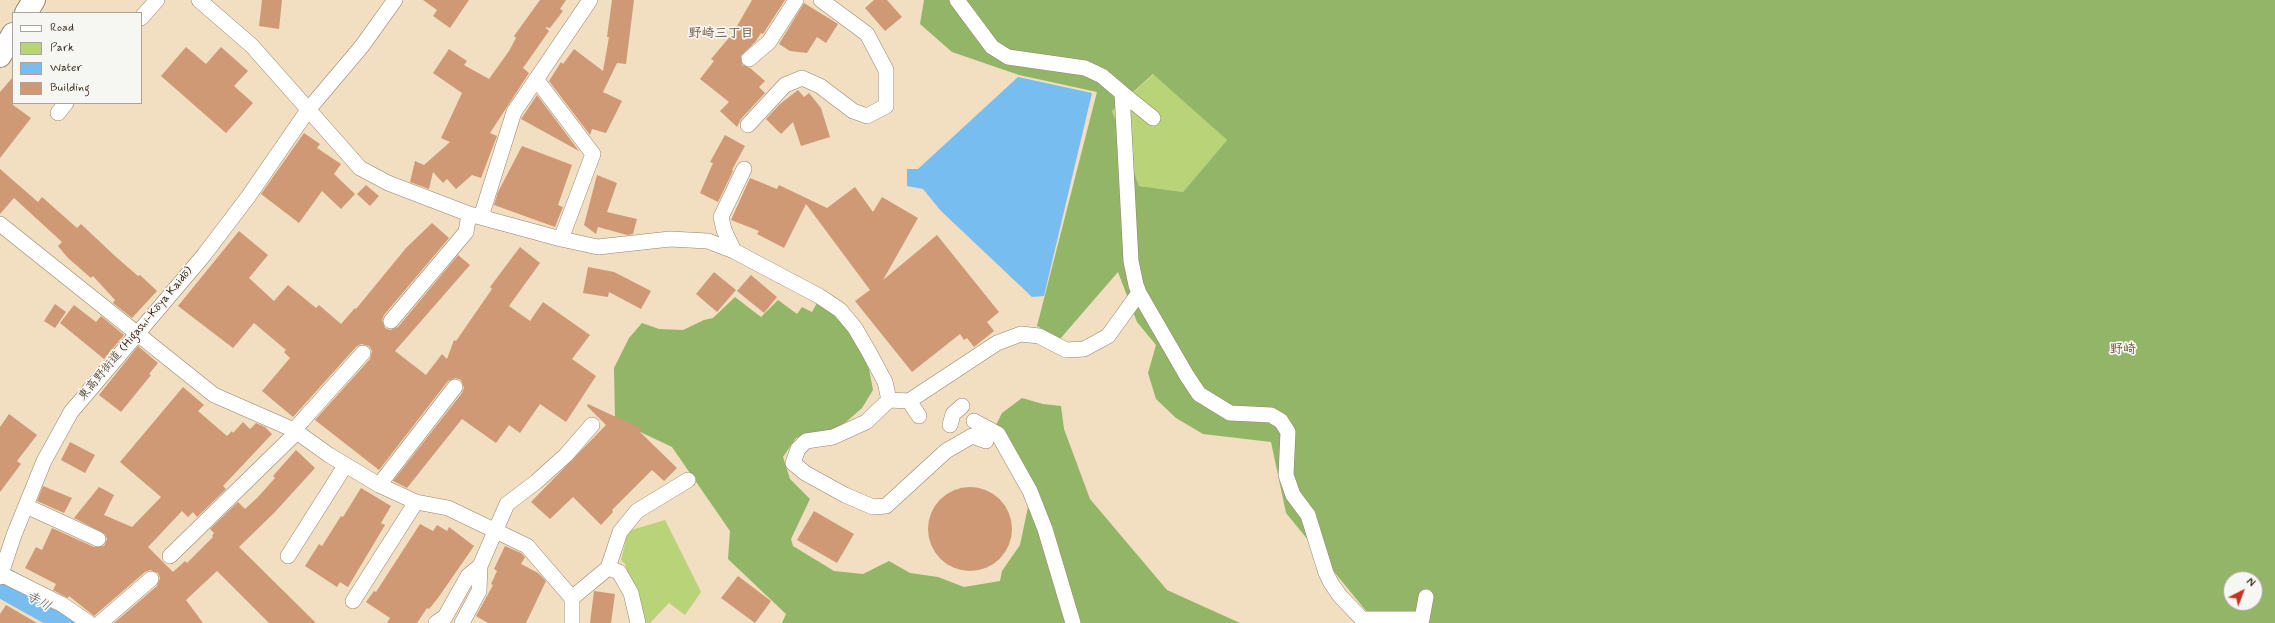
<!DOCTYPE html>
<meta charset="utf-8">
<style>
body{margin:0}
#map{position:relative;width:2275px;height:623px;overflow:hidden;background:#f2dec0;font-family:Mynerve,sans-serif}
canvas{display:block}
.legend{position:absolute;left:12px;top:12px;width:130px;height:92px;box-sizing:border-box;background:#f6f6f2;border:1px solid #aba49d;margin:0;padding:5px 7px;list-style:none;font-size:12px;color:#3b2a1e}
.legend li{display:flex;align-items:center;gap:8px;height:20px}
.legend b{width:20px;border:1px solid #aba49d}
.north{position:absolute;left:2223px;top:571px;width:40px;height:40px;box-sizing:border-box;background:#f6f6f2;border:1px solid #aba49d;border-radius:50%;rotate:42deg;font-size:11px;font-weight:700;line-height:16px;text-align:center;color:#3b2a1e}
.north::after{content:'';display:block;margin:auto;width:14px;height:18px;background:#c8321e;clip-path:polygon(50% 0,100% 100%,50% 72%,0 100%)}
</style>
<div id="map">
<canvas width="2275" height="623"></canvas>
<ul class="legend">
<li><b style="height:5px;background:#fff"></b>Road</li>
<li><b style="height:11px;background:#b8d378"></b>Park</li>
<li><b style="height:11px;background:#78bdef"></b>Water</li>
<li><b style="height:11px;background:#cf9976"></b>Building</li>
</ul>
<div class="north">N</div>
</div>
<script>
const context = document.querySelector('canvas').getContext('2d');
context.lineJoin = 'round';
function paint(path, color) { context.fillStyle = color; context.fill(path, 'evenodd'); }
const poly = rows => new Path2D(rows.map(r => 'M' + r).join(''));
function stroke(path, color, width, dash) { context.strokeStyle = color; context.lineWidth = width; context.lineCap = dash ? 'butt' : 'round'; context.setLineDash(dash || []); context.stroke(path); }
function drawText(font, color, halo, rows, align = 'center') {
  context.font = font + ' Mynerve,"Klee One",sans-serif'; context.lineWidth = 3.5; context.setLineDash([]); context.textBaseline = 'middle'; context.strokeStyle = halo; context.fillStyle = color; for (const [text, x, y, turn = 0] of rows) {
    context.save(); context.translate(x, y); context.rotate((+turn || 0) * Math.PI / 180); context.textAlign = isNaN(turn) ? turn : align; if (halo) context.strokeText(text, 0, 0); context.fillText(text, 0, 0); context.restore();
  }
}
paint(poly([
 [1154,74,1227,140,1183,192,1139,186,1112,111],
 [665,520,701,592,685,615,669,603,650,623,644,623,625,564,621,560,628,531]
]), '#b8d378');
paint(poly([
 [924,0,2275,0,2275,623,1376,623,1286,513,1271,442,1203,434,1176,418,1156,399,1148,373,1156,345,1137,322,1118,272,1060,339,1037,326,1097,92,1019,75,952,52,920,24],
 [1153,74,1227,140,1183,192,1139,186,1112,111],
 [2231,579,2255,579,2255,603,2231,603],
 [735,297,761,317,778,300,797,314,802,307,812,312,817,303,836,315,856,341,869,369,873,390,862,408,846,422,830,431,807,434,796,438,783,457,790,479,810,499,791,539,793,546,834,571,863,574,889,561,910,573,938,577,964,587,1000,581,1002,571,1020,545,1028,507,1020,481,992,433,1002,413,1022,398,1043,404,1061,406,1064,429,1090,499,1167,590,1240,623,782,623,786,614,728,559,730,531,672,447,615,420,614,368,629,338,642,323,659,329,683,330,704,320,713,318]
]), '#92b568');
paint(poly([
 [1018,77,1092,93,1044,296,1032,297,941,211,923,189,907,186,907,169,918,169]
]), '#78bdef');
stroke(poly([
 [0,581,75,623]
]), '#78bdef', 31);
paint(poly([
 [262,0,282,0,279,29,259,26],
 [423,0,469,0,450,28,433,16,437,10],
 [540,0,566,0,560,9,563,11,550,28,545,27,549,31,523,68,529,73,490,133,497,136,481,178,472,175,456,189,447,179,443,183,433,172,429,189,410,182,415,161,424,165,450,142,441,138,462,93,433,73,449,49,467,61,464,65,489,79,509,51,516,38,514,36],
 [612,0,634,0,626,64,617,63,603,92,622,101,606,133,592,129,590,135,549,81,561,62,563,64,574,49,603,71,609,37,607,37],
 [752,0,785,0,763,34,761,33,756,41,741,56,742,65,750,68,765,81,759,87,765,93,741,119,737,127,720,111,729,102,700,79,714,61,711,59,733,33],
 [874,0,887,0,902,17,885,31,865,8],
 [804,3,838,24,826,43,817,37,807,53,790,51,779,44],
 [186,47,206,64,221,47,248,71,234,86,253,103,226,133,161,76],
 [13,77,13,105,31,118,0,158,0,92],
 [798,90,804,97,809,93,821,108,830,137,801,146,793,122,781,134,766,119,780,104],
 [537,95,579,151,521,119],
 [304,133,320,144,317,148,341,164,334,174,355,194,341,209,322,191,299,223,261,194],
 [725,135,745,146,732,170,733,171,718,202,700,193,713,163,710,162],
 [522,146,572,165,558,205,563,207,555,227,494,205,498,192],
 [0,169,38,202,42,197,77,228,81,224,115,256,138,276,140,275,157,291,132,318,113,303,115,300,93,276,91,278,68,258,58,246,62,242,14,198,0,214],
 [597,175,617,183,607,212,637,219,633,234,627,235,598,227,596,234,584,225],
 [750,178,777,189,779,185,827,208,855,187,873,212,882,197,918,218,883,280,937,235,999,312,987,322,994,331,974,347,967,338,964,340,960,334,912,372,855,301,870,290,806,204,784,248,757,234,759,231,731,220],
 [366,185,379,196,370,206,357,194],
 [432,223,449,238,384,315,382,320,385,328,390,330,398,327,458,255,470,265,395,351,426,375,442,354,447,359,454,340,456,341,492,289,490,287,520,247,540,263,509,306,530,321,543,302,590,335,572,359,596,376,566,422,540,404,520,433,509,425,496,443,462,419,407,488,393,481,462,393,464,388,461,380,456,378,448,381,379,470,315,420,370,359,372,351,369,346,361,344,356,347,293,417,262,391,290,358,284,352,286,350,254,323,233,348,178,306,239,231,268,255,249,278,274,301,288,285,316,308,319,305,341,324,355,308,356,309,406,248],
 [588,267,614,272,651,291,641,309,609,292,608,297,583,293],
 [714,272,736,290,717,312,696,294],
 [751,275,777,297,764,313,737,291],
 [55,304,66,312,55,328,44,321],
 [74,305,96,322,101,316,124,335,104,359,60,323],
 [138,346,158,363,149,374,151,375,121,412,99,395],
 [183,387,204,405,198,411,227,436,232,431,233,433,243,422,250,429,256,423,265,427,272,434,223,486,226,489,197,517,193,512,188,517,182,511,148,547,173,572,185,561,187,563,213,537,212,536,214,533,210,529,238,502,245,509,257,498,275,478,273,476,296,450,315,468,275,512,239,547,316,623,269,623,217,571,186,600,203,623,114,623,157,586,160,578,158,573,150,570,145,572,94,616,69,596,68,598,53,590,56,584,25,568,36,547,42,550,52,528,94,547,104,546,107,539,105,534,74,518,99,487,114,495,104,515,132,527,161,497,120,462],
 [588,404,642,429,640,432,677,468,664,481,652,470,612,510,613,512,601,525,573,497,550,519,531,502,606,425,587,406],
 [9,414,37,435,17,461,21,464,0,492,0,427],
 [70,442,95,455,85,473,61,460],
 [43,486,72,498,64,513,37,501],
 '928 529a42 42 0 1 1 84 0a42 42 0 1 1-84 0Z',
 [361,488,391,506,381,523,385,525,348,587,340,582,337,587,305,566,319,544,322,546,341,516,343,517],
 [814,511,854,534,837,563,797,540],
 [420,524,433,531,437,525,447,531,449,527,474,546,438,598,429,609,427,608,417,623,387,623,390,618,366,602,374,591,376,592],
 [505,546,521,553,525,557,521,564,538,573,546,581,526,623,488,623,476,616,493,585,491,584,497,571,494,569],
 [738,576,771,601,755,623,721,598],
 [594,591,615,594,611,623,590,623],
 [6,605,37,623,0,623,0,614]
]), '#cf9976');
const street = poly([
 [199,0,252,46,360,168,388,183,469,214,561,239,598,247,670,239,708,241,734,251,819,296,840,310,855,328,869,352,885,382,889,400,866,422,833,437,806,441,798,449,793,463,805,473,845,495,873,507,886,506,946,451,972,436,986,441],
 [957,0,992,47,1008,57,1085,68,1102,76,1122,93,1131,261,1136,285,1139,293,1187,376,1199,394,1230,413,1271,415,1281,421,1288,432,1286,475,1293,495,1308,515,1326,573,1331,583,1340,596,1362,619,1422,619,1426,597],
 [141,18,157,0],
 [749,59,769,42,796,0],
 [536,79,593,154,561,239],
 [1122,93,1153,118],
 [58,113,66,103],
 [748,125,785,85,802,78,820,86,853,111,867,116,886,106,886,70,867,34,821,0],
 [481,217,514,112,590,0],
 [0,224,214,395,294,430,329,455,379,485,416,502,448,508,527,546,572,598,572,623],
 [734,251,724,230,721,217,744,169],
 [391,321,466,232,469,214],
 [889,400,909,401,997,343,1021,334,1039,336,1066,350,1084,349,1108,336,1139,293],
 [909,401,919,416],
 [974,421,998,434,1030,491,1045,529,1073,623],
 [950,425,953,414,962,406],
 [294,430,363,353],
 [379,485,455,387],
 [26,506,98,539],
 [170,556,297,432],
 [288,556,345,466],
 [608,568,620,532,637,511,688,480],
 [1,574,63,605,89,623],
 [0,577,14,535,44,461,71,412,204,255,248,197,308,110,362,46,395,0],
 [572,598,608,568,619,572,631,593,638,623],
 [353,601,416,502],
 [100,623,151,579],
 [436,623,445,617,468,576,480,566],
 [462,623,479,591,480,566,507,504,536,482,566,455,592,425]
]);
const highway = poly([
 [26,13,34,0],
 [0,56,13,34]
]);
stroke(street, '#96846f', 16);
stroke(highway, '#96846f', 24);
stroke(street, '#fff', 15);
stroke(highway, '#fff', 22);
drawText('12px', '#3b2a1e', '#f6f6f2', [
 ["東高野街道 (Higashi-Kōya Kaidō)",136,334,-50]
]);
drawText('bold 13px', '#6f513d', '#f6f6f2', [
 ["野崎三丁目",721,34],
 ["野崎",2123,350]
]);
drawText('italic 13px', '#4d565d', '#f6f6f2', [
 ["寺川",38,602,29]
]);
</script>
